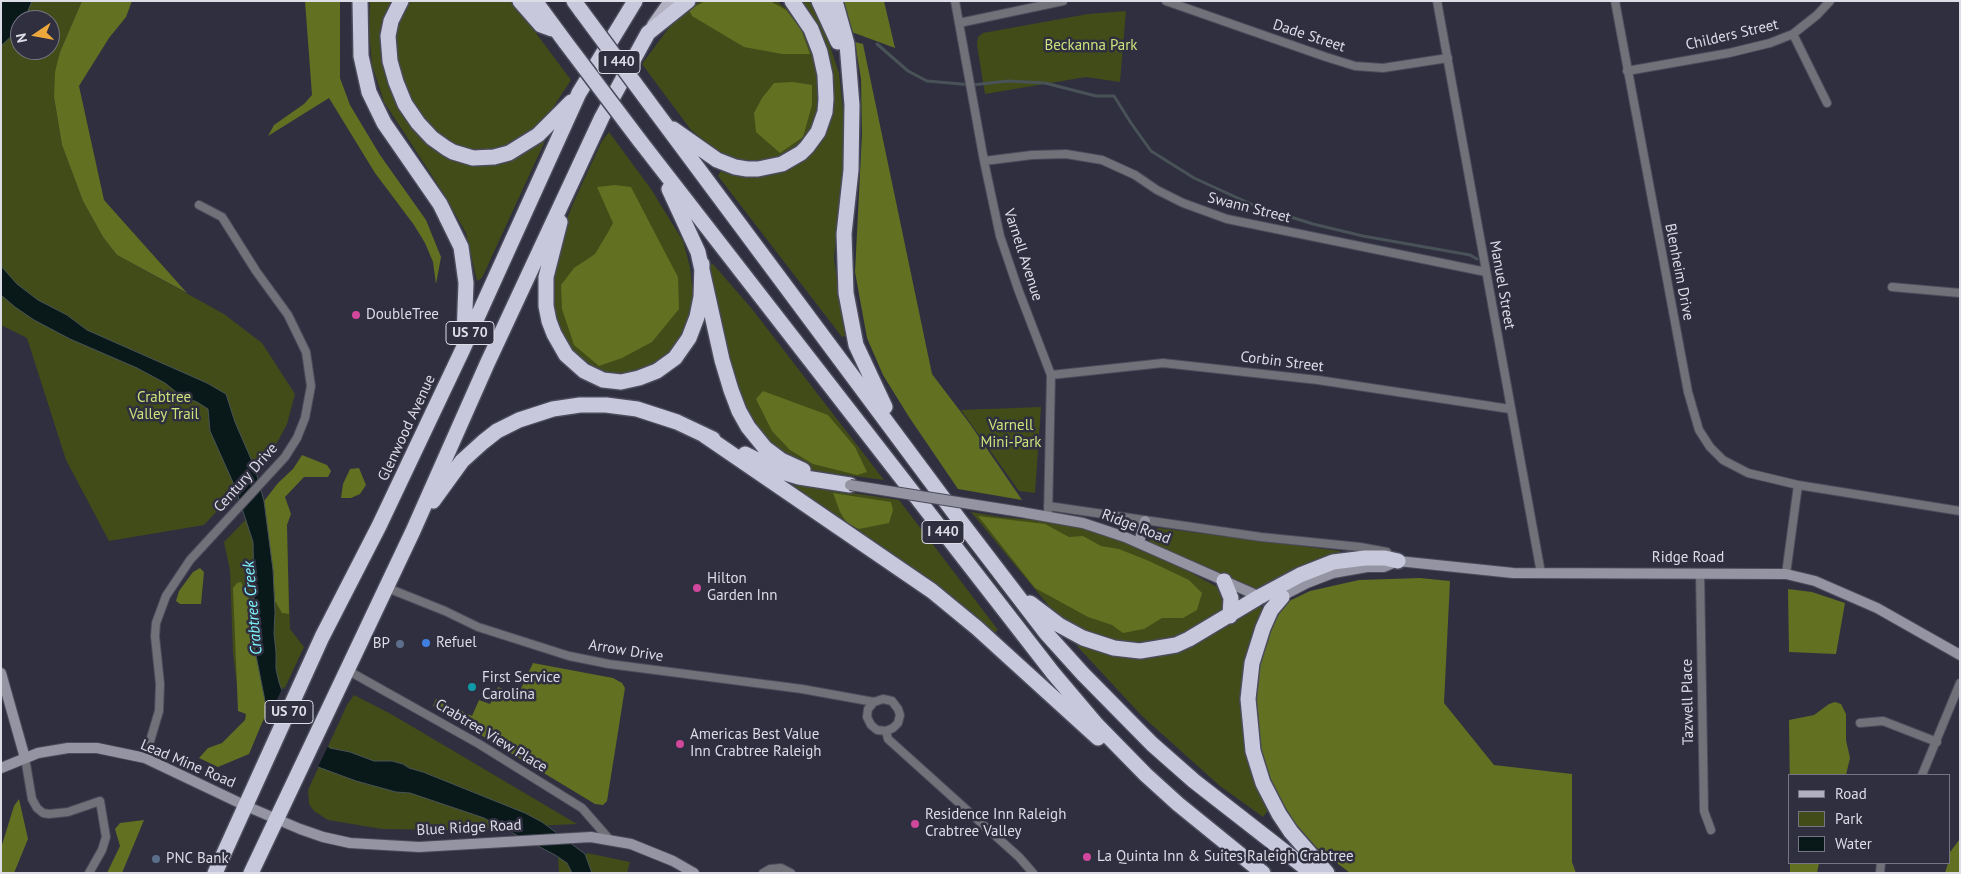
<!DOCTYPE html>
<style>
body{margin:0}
#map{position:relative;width:1961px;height:874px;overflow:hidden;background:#2f2f40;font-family:"PT Sans",sans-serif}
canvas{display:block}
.frame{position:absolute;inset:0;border:2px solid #dddde8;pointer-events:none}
.legend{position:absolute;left:1788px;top:774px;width:162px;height:90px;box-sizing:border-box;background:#2f2f40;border:1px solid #757583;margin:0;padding:6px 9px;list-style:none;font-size:15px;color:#dddde8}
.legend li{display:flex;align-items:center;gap:10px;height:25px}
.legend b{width:25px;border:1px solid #757583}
.north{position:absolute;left:10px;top:10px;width:50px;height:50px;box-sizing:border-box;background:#2f2f40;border:1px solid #757583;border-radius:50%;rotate:258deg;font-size:14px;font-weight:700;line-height:20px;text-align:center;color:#dddde8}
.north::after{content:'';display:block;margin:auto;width:18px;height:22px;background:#eda83b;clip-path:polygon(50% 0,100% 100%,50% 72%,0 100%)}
</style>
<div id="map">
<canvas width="1961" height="874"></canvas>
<div class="frame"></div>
<ul class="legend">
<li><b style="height:6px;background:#b0b0c1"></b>Road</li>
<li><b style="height:14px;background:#414c18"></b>Park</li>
<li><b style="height:14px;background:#091819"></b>Water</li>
</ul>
<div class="north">N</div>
</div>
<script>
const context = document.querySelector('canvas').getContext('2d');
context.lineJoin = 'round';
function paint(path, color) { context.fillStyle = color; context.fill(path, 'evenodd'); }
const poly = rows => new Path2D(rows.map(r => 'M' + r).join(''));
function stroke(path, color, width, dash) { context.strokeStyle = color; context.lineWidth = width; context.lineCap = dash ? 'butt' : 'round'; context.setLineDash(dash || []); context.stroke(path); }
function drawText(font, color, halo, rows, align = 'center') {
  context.font = font + ' "PT Sans",sans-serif'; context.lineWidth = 5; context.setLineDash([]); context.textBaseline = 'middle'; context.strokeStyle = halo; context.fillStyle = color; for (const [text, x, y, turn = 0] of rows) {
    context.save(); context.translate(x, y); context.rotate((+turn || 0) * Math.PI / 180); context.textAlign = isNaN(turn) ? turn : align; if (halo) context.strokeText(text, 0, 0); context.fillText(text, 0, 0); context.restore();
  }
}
paint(poly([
 [1,1,82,1,60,52,54,97,62,145,83,201,103,237,117,255,224,314,262,343,295,394,287,424,278,441,261,464,204,525,109,541,66,460,27,338,1,325],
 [20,20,50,20,50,50,20,50],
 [370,1,395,1,387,12,382,42,417,131,448,158,477,165,540,141,545,141,482,278,477,281,466,233,444,194,384,102,372,65,369,30],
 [411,1,512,1,571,80,545,120,518,144,496,151,476,153,457,149,437,136,419,116,403,88,396,64,394,30,404,9],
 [700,1,777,1,792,14,804,30,813,53,819,78,818,113,809,133,799,147,786,156,755,163,737,161,723,156,691,130,642,64,671,25,688,9],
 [797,1,809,1,811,5,825,31,839,73,845,130,844,156,834,258,845,336,842,337,718,176,722,169,779,172,831,102],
 [1126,11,1120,82,1086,77,985,94,977,45,978,37,983,33,1088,14],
 [609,132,651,189,683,241,690,267,693,294,689,322,675,348,662,361,638,374,617,376,590,369,572,355,559,335,550,291,560,236,575,199,602,141],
 [713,264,752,309,884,480,816,471,801,465,767,443,744,413,728,360,709,265],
 [1041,407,1035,493,1019,491,961,410],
 [793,484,899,500,998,630,994,633,939,590,791,489],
 [258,507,286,511,290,629,304,647,282,694,253,736,238,693,233,653,230,570,224,542],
 [971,512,1001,517,1056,522,1091,530,1113,537,1188,571,1219,588,1223,598,1222,612,1178,638,1152,645,1121,645,1090,637,1058,617],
 [1159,528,1340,551,1340,558,1260,593,1152,545,1149,540,1151,532],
 [1259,604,1265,611,1268,810,1263,817,1220,786,1142,716,1077,646,1079,644,1192,644,1216,633],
 [354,695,391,714,577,824,451,830,382,829,328,820,314,811,309,804,308,790,347,705],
 [587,853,630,862,627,873,559,873,558,854,586,855]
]), '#414c18');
paint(poly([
 [82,1,132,1,126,17,109,38,79,86,104,200,187,293,117,255,103,237,83,201,62,145,54,97,55,72,60,52],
 [305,1,340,1,340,78,350,105,380,155,426,220,441,257,436,284,433,262,425,243,414,225,375,173,329,98,268,136,274,125,304,104,312,95],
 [705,1,770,1,786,10,801,29,810,54,782,54,744,47,692,16,689,10],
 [839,1,884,1,895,48,849,31],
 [855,42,863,44,932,374,970,424,1022,500,958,489,909,417,883,375,867,338,855,272,862,134,861,79],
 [793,82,812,85,812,105,803,137,780,153,756,132,754,113,762,98,774,83],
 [615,185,631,187,657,237,678,277,679,309,652,342,622,358,599,366,574,345,562,309,561,285,574,268,595,254,607,234,613,223,597,187],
 [763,391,828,415,855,447,867,472,857,475,813,464,790,450,772,431,756,399],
 [302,455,327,465,331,471,328,477,304,477,285,497,291,514,287,525,289,614,282,613,275,601,273,570,264,501,278,483,293,469],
 [359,468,366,485,360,494,351,498,341,498,343,484,350,469],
 [833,493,891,502,893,510,889,523,859,529,847,523,840,512],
 [978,516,1045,524,1069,537,1083,536,1101,546,1119,549,1149,561,1189,580,1202,593,1197,610,1183,618,1162,618,1144,629,1123,633,1112,625,1088,617,1035,588],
 [200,568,204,572,201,604,180,604,176,601,179,591,193,572],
 [1420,578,1450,581,1444,703,1494,765,1572,774,1572,862,1576,873,1350,873,1316,847,1295,823,1275,791,1260,755,1255,693,1260,659,1272,619,1285,603,1310,591,1359,580],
 [241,582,254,608,255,650,267,711,249,754,218,767,199,758,208,748,222,743,245,720,246,714,238,711,233,588,237,583],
 [1788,589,1812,592,1845,603,1836,654,1789,652],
 [533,663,613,678,622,683,625,688,607,801,603,805,595,804,433,706,436,699,472,716,479,700,490,704,498,687,518,695],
 [1835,702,1841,704,1846,714,1846,740,1850,758,1846,775,1790,775,1790,796,1789,720,1814,715,1829,704],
 [19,799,28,839,14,873,1,873,1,848,14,806],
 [144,820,122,873,107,873,120,846,115,829,120,823],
 [1960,839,1960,873,1945,873,1948,863,1950,863,1950,852],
 [1790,863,1819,863,1817,873,1790,873]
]), '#617021');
const water = poly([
 [1,1,32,1,24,20,20,20,20,27,18,30,1,46,1,1],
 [1,266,17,284,38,300,67,315,87,330,207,383,226,394,235,422,255,468,264,501,273,570,275,612,274,633,276,652,276,669,279,682,283,693,308,730,330,748,350,752,374,761,392,761,403,764,409,768,423,772,525,813,542,822,585,854,592,873,572,873,567,863,555,855,484,818,410,793,396,792,356,781,310,764,273,729,268,716,255,650,253,542,235,487,210,431,208,409,197,402,181,396,165,383,137,368,70,339,34,320,15,307,1,295,1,266]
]);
paint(water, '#091819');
stroke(water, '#495357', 1);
paint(poly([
 [283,687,285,692,295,702,310,728,329,744,317,769,309,766,291,754,271,731,267,720]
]), '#2f2f40');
stroke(poly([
 [877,44,908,71,927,81,972,85,1008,81,1045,83,1096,96,1114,96,1131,123,1151,151,1194,178,1253,205,1313,224,1363,236,1470,255,1477,259]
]), '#495357', 3);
const street = poly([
 [955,1,984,161,1000,236,1018,289,1051,375,1048,516],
 [1166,1,1326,57,1355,66,1383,68,1448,58],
 [1437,1,1541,573],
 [1615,1,1688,392,1699,430,1710,447,1723,460,1748,473,1798,485,1960,511],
 [959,23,1063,1],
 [1793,34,1827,103],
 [1627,71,1729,53,1770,43,1793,34,1817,15,1830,1],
 [984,161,1032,155,1066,154,1102,160,1135,175,1157,190,1183,203,1227,219,1486,272],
 [1892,287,1960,293],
 [1051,375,1163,363,1318,380,1510,409],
 [1048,506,1261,537,1360,547,1387,552],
 [1700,573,1704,811,1711,830],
 [1786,574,1798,485],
 [385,587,445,611,478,627,569,656,609,664,802,689,874,702,883,699,892,701,898,709,900,715,898,723,893,728,886,731,877,730,871,725,867,717,868,709,874,702],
 [347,670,479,744,582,808,610,840],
 [1860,723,1883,721,1937,742],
 [886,731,888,739,1019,857,1033,873],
 [25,758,32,799,37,808,43,813,49,814,68,812,100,801,106,837,102,850,89,873],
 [145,758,159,711,160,684,155,636,156,623,166,596,190,560,285,457,297,438,305,418,311,386,306,352,288,315,256,271,222,217,199,205],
 [1922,775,1960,683],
 [763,873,770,869,781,868,791,873],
 [1880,873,1881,863]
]);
const secondary = poly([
 [1021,512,1083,523,1125,537,1263,598],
 [1139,542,1145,521],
 [1278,598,1307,583,1333,573,1367,567,1384,567,1398,561,1513,573,1786,574,1815,581,1877,608,1960,655],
 [1,673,25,758],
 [1,768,38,753,68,748,97,748,145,758,246,806,300,829,323,837,350,843,419,847,591,837,631,844,673,861,694,873]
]);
const primary = poly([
 [653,25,670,1]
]);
const highway = poly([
 [360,1,361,56,369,92,384,123,440,204,461,247,466,283,464,337],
 [401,1,391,21,388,36,390,61,396,82,405,104,418,123,432,138,446,148,453,152,473,158,494,157,509,153,538,135,571,102],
 [520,1,541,25,552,29],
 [535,1,566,43],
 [574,1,582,12],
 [819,1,838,42],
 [835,1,847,44,852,105,851,170,844,234,846,293,856,345,885,407],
 [656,112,958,518,1046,633,1083,674,1152,744,1194,781,1312,873],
 [673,129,717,160,735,167,747,169,758,169,782,164,801,153,807,147,818,132,825,112,826,99,825,75,820,52,811,29,792,1],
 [640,141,1053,673,1097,725,1146,775,1178,804,1263,873],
 [669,189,698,252,722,360,731,390,739,411,748,427,765,448,781,460,803,470],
 [560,222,546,277,546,306,549,321,554,334,566,355,584,371,603,380,621,382,639,378,657,371,675,358,689,338,697,317,701,297,702,264],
 [704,435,932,591,977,628,1098,738],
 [745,454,782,472,799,477,850,485],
 [433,501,462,461,483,442,497,431,519,420,553,409,580,405,606,405,637,409,677,422,713,439],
 [1224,581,1231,598,1230,616],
 [1282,597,1271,610,1263,628,1252,663,1248,699,1253,751,1263,783,1279,814,1291,832,1327,873],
 [1030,603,1059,625,1083,638,1114,648,1140,651,1176,645,1189,639,1259,597,1300,575,1333,562,1365,558,1385,558,1398,561],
 [215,873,322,637,379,526,462,351,579,93,635,1],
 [251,873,413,531,487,364,602,117,648,33,688,1]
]);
stroke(street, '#4b4b5b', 10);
stroke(secondary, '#4b4b5b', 12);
stroke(primary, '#4b4b5b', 15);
stroke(highway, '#4b4b5b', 18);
stroke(street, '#717179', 8);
stroke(secondary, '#9494a2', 10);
stroke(primary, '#b0b0c1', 12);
stroke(highway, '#c8c8dd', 15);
const secondaryBridge = poly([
 [850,485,1021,512]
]);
const highwayBridge = poly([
 [582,12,656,112],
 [566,43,640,141]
]);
stroke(secondaryBridge, '#4b4b5b', 12, []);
stroke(highwayBridge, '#4b4b5b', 18, []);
stroke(secondaryBridge, '#9494a2', 10);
stroke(highwayBridge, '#c8c8dd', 15);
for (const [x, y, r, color] of [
 [356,315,5,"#d1479c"],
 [697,588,5,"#d1479c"],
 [426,643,5,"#3f7fe0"],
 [400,644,5,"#5c6f8a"],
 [472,687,5,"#0f9aa8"],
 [680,744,5,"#d1479c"],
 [915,824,5,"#d1479c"],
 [1087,857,5,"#d1479c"],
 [156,859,5,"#5c6f8a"]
]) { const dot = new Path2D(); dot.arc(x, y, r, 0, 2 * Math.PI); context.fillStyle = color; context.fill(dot); stroke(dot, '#2f2f40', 2); }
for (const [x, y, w] of [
 [619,62,42],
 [470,333,48],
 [943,532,42],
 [289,712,48]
]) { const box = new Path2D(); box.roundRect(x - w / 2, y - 11.5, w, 23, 4); context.fillStyle = '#2f2f40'; context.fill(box); stroke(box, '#dddde8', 1); }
drawText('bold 14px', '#dddde8', null, [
 ["I 440",619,62],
 ["US 70",470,333],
 ["I 440",943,532],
 ["US 70",289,712]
]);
drawText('15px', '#dddde8', '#2f2f40', [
 ["Childers Street",1732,35,-13],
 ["Dade Street",1309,36,18],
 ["Swann Street",1249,208,14],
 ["Varnell Avenue",1023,255,72],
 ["Blenheim Drive",1679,272,79],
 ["Manuel Street",1502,285,80],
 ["Corbin Street",1282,362,7],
 ["Glenwood Avenue",407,428,-65],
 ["Century Drive",246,478,-48],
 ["Ridge Road",1136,527,21],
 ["Ridge Road",1688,558],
 ["Arrow Drive",626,651,9],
 ["Tazwell Place",1688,702,-91],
 ["Crabtree View Place",491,736,31],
 ["Lead Mine Road",188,764,23],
 ["Blue Ridge Road",469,828,-3]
]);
drawText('15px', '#cce37a', '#2f2f40', [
 ["Beckanna Park",1091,46],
 ["Crabtree",164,398],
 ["Valley Trail",164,415],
 ["Varnell",1011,426],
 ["Mini-Park",1011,443]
]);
drawText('15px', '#dddde8', '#2f2f40', [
 ["DoubleTree",366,315],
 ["Hilton",707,579],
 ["Garden Inn",707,596],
 ["Refuel",436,643],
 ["BP",390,644,"right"],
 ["First Service",482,678],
 ["Carolina",482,695],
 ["Americas Best Value",690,735],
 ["Inn Crabtree Raleigh",690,752],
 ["Residence Inn Raleigh",925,815],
 ["Crabtree Valley",925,832],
 ["La Quinta Inn & Suites Raleigh Crabtree",1097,857],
 ["PNC Bank",166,859]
], 'left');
drawText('italic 16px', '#7ff5fe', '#2f2f40', [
 ["Crabtree Creek",253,608,-95]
]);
</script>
